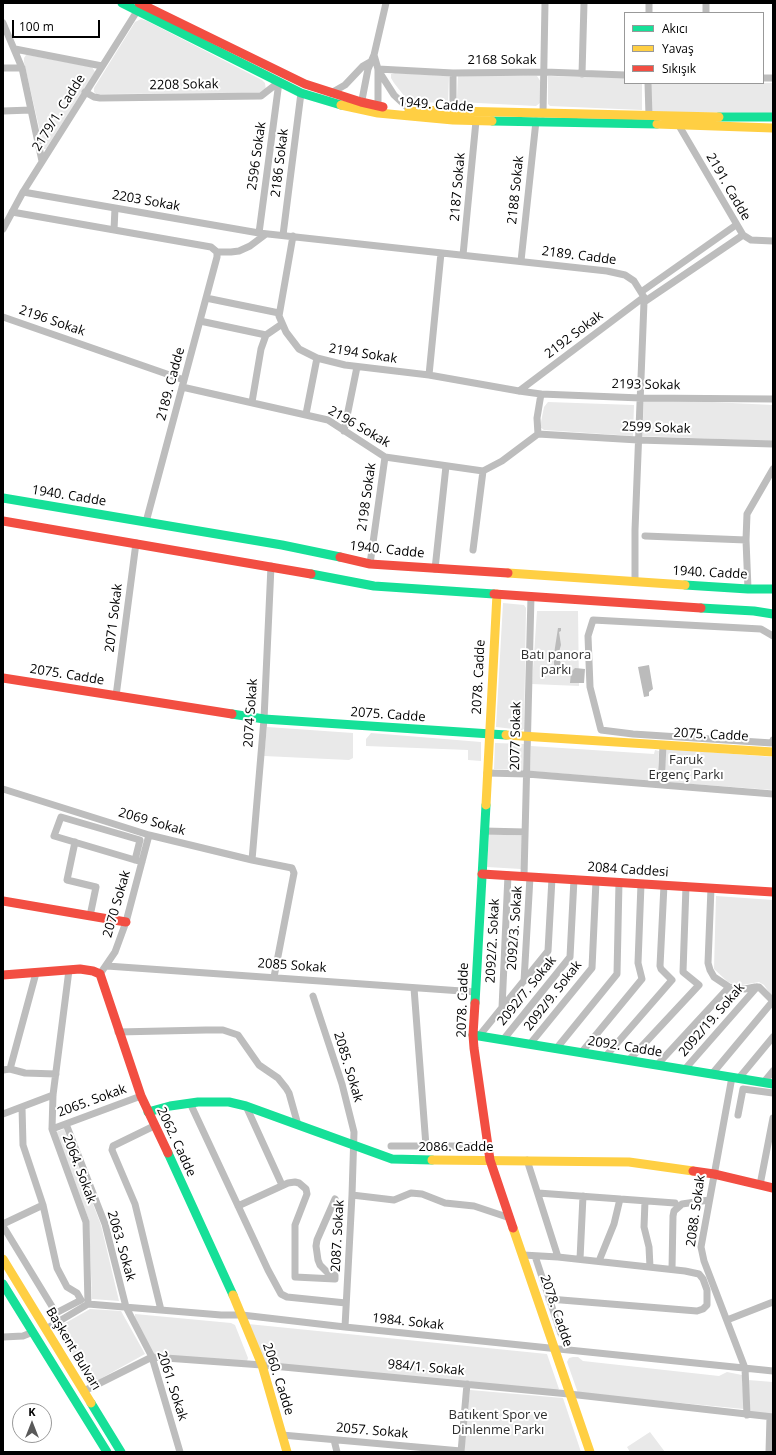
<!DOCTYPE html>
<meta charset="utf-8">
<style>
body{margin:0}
#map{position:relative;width:776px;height:1455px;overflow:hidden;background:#fff;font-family:"Open Sans",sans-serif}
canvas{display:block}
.frame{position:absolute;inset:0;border:4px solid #000;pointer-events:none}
.legend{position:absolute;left:624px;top:12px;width:140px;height:72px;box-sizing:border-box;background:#fff;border:1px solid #999;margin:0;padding:5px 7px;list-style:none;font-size:12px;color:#000}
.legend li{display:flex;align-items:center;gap:8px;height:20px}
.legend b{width:20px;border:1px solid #999}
.north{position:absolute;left:12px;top:1403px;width:40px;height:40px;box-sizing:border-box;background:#fff;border:1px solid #999;border-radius:50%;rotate:0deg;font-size:11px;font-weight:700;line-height:16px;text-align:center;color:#000}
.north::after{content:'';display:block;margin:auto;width:14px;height:18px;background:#595959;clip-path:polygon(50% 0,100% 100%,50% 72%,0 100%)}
.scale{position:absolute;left:12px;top:20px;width:88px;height:18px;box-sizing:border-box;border:2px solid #000;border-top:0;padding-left:5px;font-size:12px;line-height:14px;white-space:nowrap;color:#000;-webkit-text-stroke:3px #fff;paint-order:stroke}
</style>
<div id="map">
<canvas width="776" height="1455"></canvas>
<div class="frame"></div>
<ul class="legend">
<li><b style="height:5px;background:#16e098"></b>Akıcı</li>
<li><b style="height:5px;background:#ffcf43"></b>Yavaş</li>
<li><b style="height:5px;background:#f24e42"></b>Sıkışık</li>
</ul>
<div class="north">K</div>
<div class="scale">100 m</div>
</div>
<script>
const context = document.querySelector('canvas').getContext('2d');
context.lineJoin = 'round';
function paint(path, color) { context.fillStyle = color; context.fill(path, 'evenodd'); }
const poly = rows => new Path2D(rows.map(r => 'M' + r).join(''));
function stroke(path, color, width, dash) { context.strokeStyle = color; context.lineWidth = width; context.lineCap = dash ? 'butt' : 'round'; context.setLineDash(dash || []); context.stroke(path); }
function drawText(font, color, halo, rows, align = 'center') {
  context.font = font + ' "Open Sans",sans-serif'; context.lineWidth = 4; context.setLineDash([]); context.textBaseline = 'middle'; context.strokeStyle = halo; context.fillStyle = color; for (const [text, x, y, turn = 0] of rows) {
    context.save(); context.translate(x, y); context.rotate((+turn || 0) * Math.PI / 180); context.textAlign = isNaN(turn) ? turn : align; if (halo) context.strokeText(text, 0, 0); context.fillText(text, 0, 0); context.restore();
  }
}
paint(poly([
 [141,19,147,21,262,80,265,83,266,90,264,93,96,94,94,92,94,88,135,22],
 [26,55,28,55,92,67,95,72,46,149,44,149,24,62,24,58],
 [395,73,449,76,448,103,416,102,405,97,394,83,391,78,391,74],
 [458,75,537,76,541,82,540,103,536,106,459,102,457,98],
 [548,76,625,78,625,83,642,83,642,110,550,106,548,104],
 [651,83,773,83,773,113,650,112],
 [649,399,773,405,773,441,642,436,644,401],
 [548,402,634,405,633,436,544,430,540,427,544,407],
 [503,603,524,605,526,608,524,729,522,730,496,727],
 [537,611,578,611,579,686,532,684],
 [267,727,353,733,353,758,349,760,264,756],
 [371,733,481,742,481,761,468,760,468,750,366,746,366,739],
 [495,743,524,744,523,770,494,769],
 [531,746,654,754,655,750,659,751,657,781,530,771],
 [666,749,773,757,773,790,664,782],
 [489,834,523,836,521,869,487,867],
 [716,896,773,900,773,998,764,985,759,982,742,985,734,984,728,982,714,969],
 [64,1129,101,1225,119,1301,92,1299,89,1220,56,1132],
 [90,1309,121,1311,145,1354,91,1384,55,1329],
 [135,1314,231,1323,235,1325,248,1358,247,1361,153,1355,135,1317],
 [248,1324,547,1354,559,1389,556,1391,267,1366],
 [573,1357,578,1357,583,1361,719,1376,727,1372,742,1375,744,1409,578,1393,567,1362,569,1358],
 [748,1380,773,1382,773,1415,749,1412],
 [470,1390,563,1398,581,1452,464,1452],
 [650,1432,665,1452,630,1452,627,1447]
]), '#e9e9e9');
paint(poly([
 [558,628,561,628,561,631,559,632,561,645,558,655,558,658,561,663,560,665,556,666,554,665,554,654],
 [649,665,653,689,649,692,649,696,644,697,638,667],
 [575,668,585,669,584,683,570,683,571,672]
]), '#bbb');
stroke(poly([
 [649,13,649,3],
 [706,13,706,3],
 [3,23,22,68,42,161],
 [15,49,102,66],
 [374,55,378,69,378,110],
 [3,68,22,68],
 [378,69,453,73,545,72,625,75],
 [378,70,394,95,410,110],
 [582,74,584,3],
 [763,78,773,78],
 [648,83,649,116],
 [85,92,94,97,100,98,261,96,279,82],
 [331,93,345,85,363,66,370,62],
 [361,105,368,69,374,55,386,3],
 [3,111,31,110],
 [453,112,453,73],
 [543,114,545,3],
 [678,124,743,235,751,240,773,241],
 [23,192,259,233,607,271,625,275,634,281,644,297,644,302,635,530,635,581],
 [12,212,211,247,217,252],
 [3,229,23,192,139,8],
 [114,230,115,208],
 [259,233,279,82],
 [283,235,301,93],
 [293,236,279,316,286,332,299,349,317,358,345,365,429,375,519,391,541,394,641,398,773,399],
 [217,252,231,252,239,251,250,246,266,234],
 [463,255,476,121],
 [521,261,536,121],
 [641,292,736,225],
 [206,298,279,313],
 [644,302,743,235],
 [3,317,184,380],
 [200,321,266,335],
 [429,375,441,253],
 [182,387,328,420,385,457,483,471,502,461,538,434],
 [519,391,644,297],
 [252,402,261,349,266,335,282,324],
 [306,414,317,358],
 [344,431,357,367],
 [538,434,638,440,773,444],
 [538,434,537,418,541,394],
 [146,522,217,257,217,252],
 [645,536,746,540],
 [473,550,483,471],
 [370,564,385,457],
 [435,569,446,466],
 [748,589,746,540,747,514,773,469],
 [773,636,761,629,593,620,588,636,590,687,601,730,633,734,772,743,773,740],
 [116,696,136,543],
 [487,773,527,774,773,794],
 [661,785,663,745],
 [3,789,149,835,252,860,292,868,294,873,274,977],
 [484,831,525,832],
 [75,842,67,880,96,887,90,916],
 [135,860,140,840,61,817,54,836,135,860,142,862],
 [252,860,264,719,271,566],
 [524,876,531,596],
 [711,888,708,963,710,970,714,977,729,987,745,989,755,987,759,987,773,1001],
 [107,966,476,992],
 [69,970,53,1095,52,1129,86,1222,88,1304],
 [100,974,115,952,126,922,149,835],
 [524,981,530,877],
 [414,988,426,1146],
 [313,996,342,1084,354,1132,352,1195,345,1327],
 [502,1008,508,875],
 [118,1032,206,1030,223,1030,238,1035,259,1065,278,1078,286,1088,289,1093,298,1125],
 [479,1036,548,951,552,878],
 [503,1040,570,957,574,879],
 [530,1044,592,968,596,881],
 [556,1049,617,974,619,882],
 [581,1053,642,979,638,963,641,884],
 [605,1057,672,980,661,969,660,966,664,885],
 [629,1060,699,985,683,972,686,886],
 [657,1065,729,987],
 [10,1069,36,973],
 [685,1069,757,987],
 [3,1070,10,1069,25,1073,56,1074],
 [712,1074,773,1001],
 [732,1077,701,1247,704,1261,745,1368,747,1415],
 [739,1078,773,1037],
 [764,1082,773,1071],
 [190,1103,268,1270,281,1294,287,1297,346,1303],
 [246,1106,282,1185],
 [3,1114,53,1095],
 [738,1115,743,1089,773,1093],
 [66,1124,105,1224,126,1307,152,1357,180,1452],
 [154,1126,113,1146,112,1150,135,1204,161,1310],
 [52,1129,141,1096],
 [391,1146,488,1146],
 [527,1160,558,1257],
 [760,1185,773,1118],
 [538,1193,675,1203],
 [352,1195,394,1200,411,1193,422,1194,445,1203,474,1206,510,1218],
 [645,1201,644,1227,649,1247,650,1267],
 [238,1206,288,1183,295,1182,299,1183,306,1189,307,1194,295,1225,295,1277,335,1279,335,1275,328,1273,320,1265,318,1260,316,1246,317,1240,335,1199],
 [3,1224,43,1205],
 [3,1226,56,1313,81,1300,77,1293,67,1287,57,1268,43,1205,23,1145,22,1107],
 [523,1255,558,1257,685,1271,699,1274,703,1279,707,1290,707,1305,703,1309,697,1311,549,1299],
 [535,1256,561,1334],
 [580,1259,583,1196],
 [599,1261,614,1224,620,1199],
 [672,1269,673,1216,674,1211,682,1204,709,1200],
 [727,1320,773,1302],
 [46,1329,88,1304,221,1315,242,1315,345,1327,773,1371],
 [3,1337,23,1336,33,1332],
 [84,1391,152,1357,262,1365,569,1394,773,1417],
 [282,1435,461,1451],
 [334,1440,337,1452],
 [461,1452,467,1384],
 [769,1452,770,1417]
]), '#bdbdbd', 7);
stroke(poly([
 [122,3,301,93,341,105],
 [719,117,773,117],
 [492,121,657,124],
 [3,498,282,545,340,557],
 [311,574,374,586,494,594],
 [685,585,748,589,773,589],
 [701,608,754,611,773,614],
 [232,714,264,719,506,735],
 [475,1003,486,805],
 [473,1035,773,1084],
 [148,1112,170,1106,198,1102,229,1102,246,1106,392,1159,432,1160],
 [168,1153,233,1295],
 [3,1284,107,1452],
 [91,1403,121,1452]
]), '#16e098', 9);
stroke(poly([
 [341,105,378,113,453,120,492,121],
 [409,110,719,117],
 [657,124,773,128],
 [508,573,685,585],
 [506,735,773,752],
 [486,805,497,594],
 [432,1160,629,1162,693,1171],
 [513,1228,590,1452],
 [3,1259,91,1403],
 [233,1295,262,1365,287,1452]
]), '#ffcf43', 9);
stroke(poly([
 [139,3,305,84,361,102,383,107],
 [3,521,311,574],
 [340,557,370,564,508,573],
 [494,594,701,608],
 [3,678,232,714],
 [482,874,773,892],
 [3,901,126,922],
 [3,975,80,969,93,971,100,974,141,1096,168,1153],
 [475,1003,473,1035,474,1048,490,1160,513,1228],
 [693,1171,714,1174,773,1188]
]), '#f24e42', 9);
drawText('13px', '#000', '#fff', [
 ["2168 Sokak",502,60],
 ["2208 Sokak",184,85,-1],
 ["1949. Cadde",436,105,4],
 ["2179/1. Cadde",59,113,-58],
 ["2596 Sokak",257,156,-82],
 ["2186 Sokak",280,163,-83],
 ["2187 Sokak",458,187,-85],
 ["2191. Cadde",728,187,60],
 ["2188 Sokak",516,190,-84],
 ["2203 Sokak",146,201,10],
 ["2189. Cadde",579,256,7],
 ["2196 Sokak",52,321,19],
 ["2192 Sokak",574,335,-37],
 ["2194 Sokak",363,354,9],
 ["2189. Cadde",171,384,-75],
 ["2193 Sokak",646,385,1],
 ["2196 Sokak",359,427,30],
 ["2599 Sokak",656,428,2],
 ["1940. Cadde",69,496,9],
 ["2198 Sokak",367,497,-82],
 ["1940. Cadde",387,550,6],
 ["1940. Cadde",710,573,3],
 ["2071 Sokak",114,618,-83],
 ["2075. Cadde",67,675,9],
 ["2078. Cadde",479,677,-87],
 ["2074 Sokak",251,713,-86],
 ["2075. Cadde",388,715,4],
 ["2075. Cadde",711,735,3],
 ["2077 Sokak",516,736,-89],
 ["2069 Sokak",152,822,16],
 ["2084 Caddesi",628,870,4],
 ["2070 Sokak",117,904,-74],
 ["2092/3. Sokak",515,928,-86],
 ["2092/2. Sokak",493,941,-87],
 ["2085 Sokak",292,966,4],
 ["2092/7. Sokak",527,991,-51],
 ["2092/9. Sokak",553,996,-52],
 ["2078. Cadde",463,1000,-88],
 ["2092/19. Sokak",712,1020,-49],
 ["2092. Cadde",625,1047,9],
 ["2085. Sokak",348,1067,73],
 ["2065. Sokak",92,1101,-20],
 ["2062. Cadde",176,1142,65],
 ["2086. Cadde",456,1147],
 ["2064. Sokak",79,1169,69],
 ["2088. Sokak",696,1211,-82],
 ["2087. Sokak",338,1236,-87],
 ["2063. Sokak",121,1246,74],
 ["2078. Cadde",556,1311,71],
 ["1984. Sokak",408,1322,6],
 ["Başkent Bulvarı",73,1349,59],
 ["984/1. Sokak",426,1368,5],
 ["2060. Cadde",278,1379,72],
 ["2061. Sokak",172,1386,72],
 ["2057. Sokak",372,1431,5]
]);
drawText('13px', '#2e2e2e', '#fff', [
 ["Batı panora",556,655],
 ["parkı",556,670],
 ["Faruk",686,760],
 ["Ergenç Parkı",686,775],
 ["Batıkent Spor ve",498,1415],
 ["Dinlenme Parkı",498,1430]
]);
</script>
